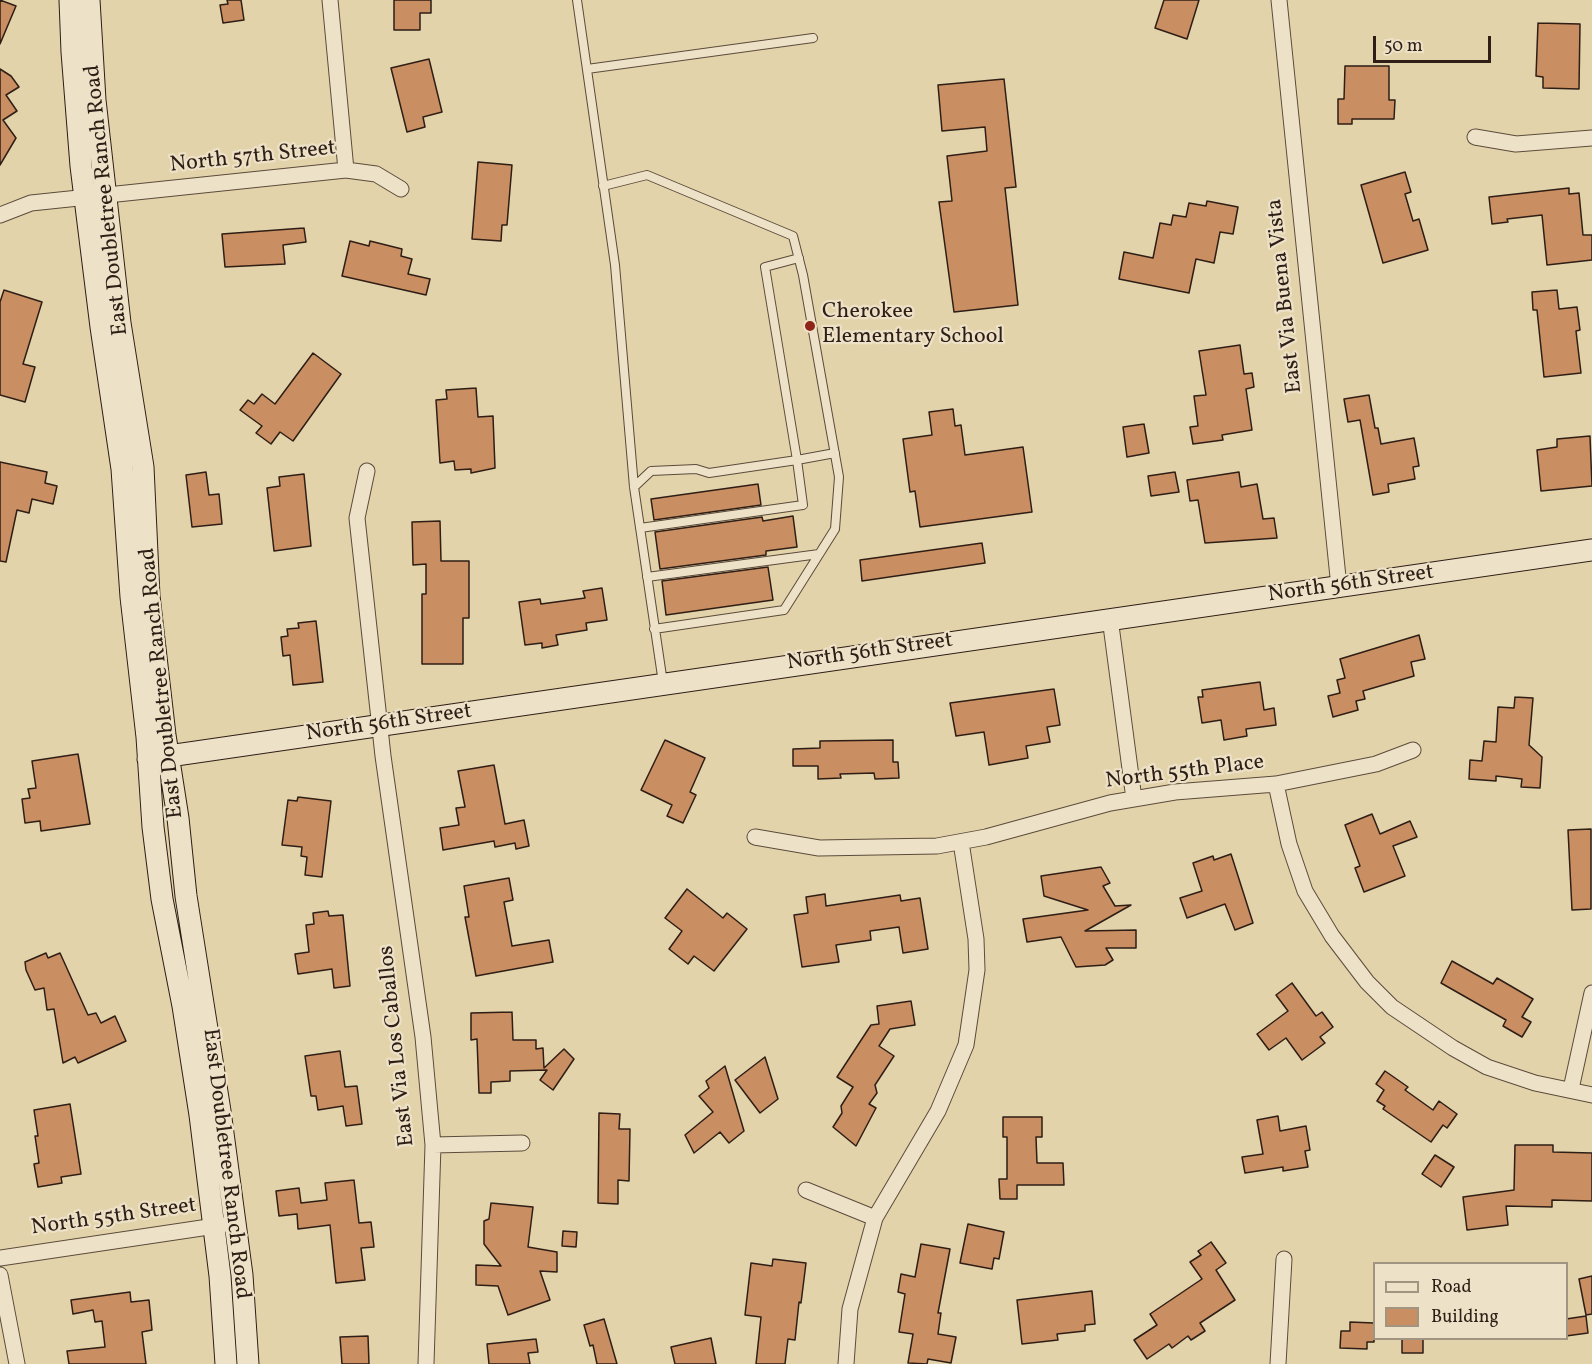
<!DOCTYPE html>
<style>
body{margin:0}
#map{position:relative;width:1592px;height:1364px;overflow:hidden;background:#e3d3aa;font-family:Vollkorn,serif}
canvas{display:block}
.legend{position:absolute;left:1373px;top:1262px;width:195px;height:78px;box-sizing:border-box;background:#ede2c8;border:2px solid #a19481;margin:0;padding:8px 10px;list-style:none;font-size:18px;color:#2e1e16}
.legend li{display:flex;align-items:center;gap:12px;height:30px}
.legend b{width:30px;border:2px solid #a19481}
.scale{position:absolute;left:1373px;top:36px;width:118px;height:27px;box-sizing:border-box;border:3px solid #2e1e16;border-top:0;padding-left:8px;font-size:18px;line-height:21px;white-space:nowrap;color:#2e1e16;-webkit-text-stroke:4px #ede2c8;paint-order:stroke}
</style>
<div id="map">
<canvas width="1592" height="1364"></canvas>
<ul class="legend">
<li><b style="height:8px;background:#ede2c8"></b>Road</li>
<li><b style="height:16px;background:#c98e61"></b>Building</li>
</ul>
<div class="scale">50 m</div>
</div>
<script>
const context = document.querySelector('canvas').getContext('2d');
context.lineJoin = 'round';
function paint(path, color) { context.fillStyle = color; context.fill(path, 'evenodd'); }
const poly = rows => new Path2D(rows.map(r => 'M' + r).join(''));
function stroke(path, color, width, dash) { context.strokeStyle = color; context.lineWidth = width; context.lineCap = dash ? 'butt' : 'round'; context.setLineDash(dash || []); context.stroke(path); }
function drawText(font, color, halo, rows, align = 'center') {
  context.font = font + ' Vollkorn,serif'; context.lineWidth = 4.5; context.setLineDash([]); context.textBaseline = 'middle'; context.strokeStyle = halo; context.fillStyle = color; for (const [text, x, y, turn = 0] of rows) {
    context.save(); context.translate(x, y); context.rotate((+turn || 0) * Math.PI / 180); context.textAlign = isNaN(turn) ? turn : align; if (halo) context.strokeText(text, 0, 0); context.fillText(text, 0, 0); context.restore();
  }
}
const building = poly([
 [0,0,16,6,0,44,0,0],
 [227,0,241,0,244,20,223,23,220,5,228,4,227,0],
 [394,0,431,0,431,13,420,13,420,30,394,30,394,0],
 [1164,0,1199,0,1187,39,1155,28,1164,0],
 [1538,23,1580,24,1579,89,1543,88,1543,77,1536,76,1538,23],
 [429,59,442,112,423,117,425,127,407,132,391,68,429,59],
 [1345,66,1389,66,1389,100,1395,100,1394,119,1352,119,1352,124,1338,124,1338,99,1344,99,1345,66],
 [0,69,11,76,19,87,6,95,17,111,3,120,16,138,0,165,0,69],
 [1004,79,1016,187,1005,188,1018,305,954,312,939,202,952,201,947,156,987,151,985,127,942,131,938,85,1004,79],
 [478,162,512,165,507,225,502,225,501,241,472,239,478,162],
 [1405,172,1411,192,1405,194,1413,221,1419,219,1428,250,1383,263,1361,185,1405,172],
 [1569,188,1569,194,1579,193,1583,235,1592,235,1592,260,1547,265,1542,215,1507,219,1508,222,1492,224,1489,197,1569,188],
 [1207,201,1238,207,1233,234,1220,232,1214,263,1196,259,1189,293,1119,279,1124,252,1153,258,1160,223,1171,225,1173,215,1186,217,1189,203,1206,206,1207,201],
 [304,228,306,242,283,245,285,264,225,267,222,234,304,228],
 [350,241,369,246,370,241,402,249,401,256,412,259,408,274,430,279,426,295,342,276,350,241],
 [4,290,42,302,23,364,35,367,25,402,0,395,0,302,4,290],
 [1557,290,1559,309,1577,307,1580,330,1576,331,1581,373,1544,377,1537,310,1533,310,1532,292,1557,290],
 [1240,345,1244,374,1252,373,1254,387,1246,389,1252,430,1222,435,1223,440,1193,444,1190,427,1198,426,1194,396,1206,395,1199,351,1240,345],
 [313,353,341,374,293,441,280,432,271,444,256,433,262,426,240,410,248,400,254,404,262,394,275,404,313,353],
 [476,388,478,417,493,416,495,468,471,473,471,469,455,470,454,461,440,463,436,400,447,399,446,390,476,388],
 [1369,395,1375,428,1378,428,1381,444,1414,438,1419,466,1413,467,1415,479,1388,484,1389,492,1373,495,1360,420,1348,422,1344,399,1369,395],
 [953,409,955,426,961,425,965,455,1023,447,1032,512,920,527,915,491,910,492,903,439,932,435,929,412,953,409],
 [1144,424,1149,453,1127,457,1123,427,1144,424],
 [1590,436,1592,486,1541,491,1537,450,1557,447,1557,439,1590,436],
 [0,462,47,472,45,483,57,486,53,504,32,499,29,513,17,510,6,562,0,561,0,462],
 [206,472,209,495,219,494,222,524,192,527,186,475,206,472],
 [1175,472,1179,492,1151,496,1148,476,1175,472],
 [1239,472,1241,487,1257,484,1263,519,1274,518,1277,538,1205,543,1198,500,1190,501,1187,480,1239,472],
 [304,474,311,546,274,551,267,488,280,486,279,477,304,474],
 [758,484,761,505,654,520,651,499,758,484],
 [793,516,797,547,766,551,766,555,660,569,655,532,762,517,763,521,793,516],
 [440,521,441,561,469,561,469,618,463,618,463,664,422,664,422,594,426,594,426,564,413,565,412,522,440,521],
 [982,543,985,563,862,581,860,560,982,543],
 [768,567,773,600,666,615,662,581,768,567],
 [602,588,607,620,586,623,587,630,556,635,558,645,542,648,542,643,525,645,519,602,540,599,541,604,585,598,583,591,602,588],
 [316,621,323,682,293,685,290,655,283,656,281,637,288,636,287,629,299,628,298,623,316,621],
 [1419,635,1425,659,1411,662,1414,676,1363,691,1365,699,1356,701,1358,710,1333,717,1328,696,1340,693,1337,680,1345,678,1340,659,1419,635],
 [1260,682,1264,710,1274,708,1276,725,1246,729,1247,736,1224,740,1221,720,1202,723,1198,697,1203,697,1202,690,1260,682],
 [1054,689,1060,725,1047,727,1050,742,1026,746,1028,758,989,765,984,732,956,736,950,703,1054,689],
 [1515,697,1533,698,1529,745,1542,757,1540,788,1521,787,1522,779,1496,776,1496,781,1469,779,1470,760,1482,761,1484,741,1496,742,1498,707,1514,708,1515,697],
 [665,740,705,758,690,792,696,795,683,823,667,816,672,805,641,790,665,740],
 [893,740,893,762,898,762,899,778,875,779,874,773,840,774,841,778,818,779,818,766,793,766,793,749,820,748,820,741,893,740],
 [78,754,90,824,41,831,40,821,25,823,22,799,30,798,28,789,36,788,32,761,78,754],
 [494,765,505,824,524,820,529,846,516,849,515,843,495,847,494,841,443,850,440,828,459,825,456,808,465,807,458,771,494,765],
 [298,797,331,801,322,877,305,875,307,857,301,856,302,847,282,845,288,800,297,801,298,797],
 [1372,814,1380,834,1410,821,1417,837,1393,846,1405,876,1364,892,1355,868,1360,866,1345,825,1372,814],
 [1591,829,1591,909,1572,910,1568,830,1591,829],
 [1231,854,1253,923,1235,930,1225,904,1187,918,1180,898,1202,891,1193,863,1213,856,1214,860,1231,854],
 [1101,867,1110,883,1103,886,1115,906,1131,905,1085,931,1136,930,1136,948,1106,948,1113,960,1105,965,1076,967,1061,937,1027,942,1023,919,1088,910,1044,896,1041,876,1101,867],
 [509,878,513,900,504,902,512,946,549,940,553,962,476,976,465,917,469,917,464,886,509,878],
 [687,889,723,918,727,913,747,929,714,971,694,956,688,964,669,949,682,931,665,918,687,889],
 [825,894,826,906,900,895,901,901,920,898,928,949,903,953,899,927,870,931,871,940,836,945,839,962,802,967,794,915,808,913,806,897,825,894],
 [328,911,329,916,343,915,350,986,334,988,332,969,298,974,295,954,309,952,306,925,314,924,313,913,328,911],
 [46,953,48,958,60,953,88,1015,96,1013,101,1023,115,1016,126,1041,78,1063,75,1057,63,1063,54,1009,47,1010,44,988,35,990,26,970,25,962,46,953],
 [1452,961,1493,984,1497,978,1533,999,1522,1017,1531,1022,1522,1037,1503,1026,1506,1020,1441,983,1452,961],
 [1292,983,1316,1016,1322,1012,1333,1027,1320,1037,1325,1043,1302,1060,1286,1038,1269,1050,1257,1034,1288,1011,1276,995,1292,983],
 [911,1001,915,1025,890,1029,879,1046,894,1056,875,1085,877,1093,869,1104,876,1108,856,1146,833,1127,842,1113,841,1106,853,1087,837,1077,871,1025,879,1024,877,1006,911,1001],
 [512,1012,513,1040,536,1040,536,1049,543,1048,544,1068,564,1049,574,1059,553,1090,540,1080,547,1070,510,1071,510,1081,491,1082,491,1093,479,1093,477,1039,471,1040,471,1013,512,1012],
 [340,1051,345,1087,357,1086,362,1124,346,1126,343,1106,318,1110,316,1096,311,1096,305,1056,340,1051],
 [765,1057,778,1099,760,1113,735,1080,765,1057],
 [725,1066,744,1131,729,1143,720,1132,694,1153,685,1135,713,1112,699,1096,709,1088,706,1081,725,1066],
 [1385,1071,1408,1087,1405,1090,1433,1110,1439,1101,1457,1114,1447,1128,1443,1125,1431,1142,1383,1109,1385,1106,1377,1101,1384,1090,1376,1084,1385,1071],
 [70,1104,81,1174,61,1177,62,1183,38,1187,34,1164,39,1163,35,1136,38,1136,34,1110,70,1104],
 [599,1113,620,1114,619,1129,630,1129,629,1181,618,1180,618,1204,598,1203,599,1113],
 [1278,1116,1280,1131,1306,1126,1310,1150,1305,1151,1308,1167,1283,1171,1283,1167,1245,1173,1242,1157,1263,1154,1257,1120,1278,1116],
 [1003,1117,1042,1117,1042,1137,1036,1137,1037,1163,1063,1163,1064,1185,1017,1185,1017,1199,1000,1199,999,1179,1007,1179,1007,1137,1003,1137,1003,1117],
 [1515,1145,1553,1145,1553,1152,1592,1153,1592,1201,1552,1200,1552,1207,1506,1206,1508,1225,1467,1230,1463,1197,1514,1190,1515,1145],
 [1435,1155,1454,1167,1441,1187,1422,1174,1435,1155],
 [354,1180,359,1223,371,1222,374,1247,361,1248,365,1280,336,1283,330,1225,298,1229,297,1214,279,1216,276,1191,299,1188,301,1203,327,1200,325,1183,354,1180],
 [491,1203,533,1207,528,1247,557,1252,557,1272,540,1271,550,1300,508,1315,498,1286,476,1285,476,1265,501,1266,484,1244,484,1221,489,1219,491,1203],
 [968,1224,1004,1232,999,1259,994,1258,992,1269,960,1263,968,1224],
 [563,1231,577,1232,576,1247,562,1246,563,1231],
 [1211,1242,1226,1263,1216,1270,1235,1300,1200,1323,1205,1331,1191,1340,1188,1336,1172,1348,1169,1344,1147,1359,1134,1340,1157,1325,1150,1314,1202,1279,1190,1262,1201,1255,1198,1251,1211,1242],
 [921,1244,950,1249,938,1313,941,1313,938,1334,956,1337,951,1363,928,1359,927,1364,908,1363,913,1334,899,1332,905,1294,898,1292,901,1274,915,1277,921,1244],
 [773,1259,806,1263,801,1303,799,1302,795,1340,788,1339,785,1364,756,1364,761,1317,745,1315,751,1263,772,1266,773,1259],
 [1592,1276,1592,1314,1586,1315,1579,1279,1592,1276],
 [1092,1291,1095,1324,1085,1325,1085,1331,1057,1334,1058,1340,1022,1344,1017,1300,1092,1291],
 [130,1292,131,1302,149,1300,152,1330,142,1332,146,1364,69,1364,67,1351,105,1347,102,1321,95,1322,93,1310,73,1314,71,1300,130,1292],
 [1586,1316,1588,1333,1566,1336,1566,1319,1586,1316],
 [604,1319,617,1364,597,1364,593,1345,590,1346,584,1325,604,1319],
 [1350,1322,1374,1323,1374,1342,1367,1342,1367,1349,1340,1348,1341,1331,1350,1331,1350,1322],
 [368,1336,369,1364,342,1364,340,1337,368,1336],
 [711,1338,716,1364,675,1364,671,1347,711,1338],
 [1402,1338,1423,1338,1423,1353,1402,1353,1402,1338],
 [536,1339,538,1352,528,1353,530,1364,489,1364,487,1344,536,1339]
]);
paint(building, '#c98e61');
stroke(building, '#2e1e16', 1.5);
const lane = poly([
 [577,0,615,265,634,487,663,683],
 [587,69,813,38],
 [603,186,647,175,793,236,803,275,839,477,835,529,784,610,654,629],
 [634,487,651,471,696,469,709,473,797,460,765,267,799,258],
 [640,528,803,505,797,460,835,453],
 [647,577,819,554]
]);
const street = poly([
 [330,0,346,170],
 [1279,0,1339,587],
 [1475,137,1516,144,1592,138],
 [0,215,31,203,346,170,376,174,401,189],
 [367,471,357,518,383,756,423,1037,433,1145,426,1364],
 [1110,618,1134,799],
 [1276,784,1289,844,1305,891,1332,936,1367,982,1392,1007,1453,1048,1487,1067,1535,1083,1592,1095],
 [755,837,819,848,937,846,986,837,1110,803,1175,792,1276,784,1376,764,1413,750],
 [1571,1089,1592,993],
 [433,1145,522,1143],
 [806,1190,875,1218],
 [0,1258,222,1225],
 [0,1275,17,1364],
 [846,1364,850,1309,875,1218,938,1111,966,1045,977,970,976,939,961,842],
 [1278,1364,1284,1259]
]);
const secondary = poly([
 [70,0,72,52,81,166,101,327,122,469,131,597,147,737,153,827,162,899,183,1006,200,1115,220,1276,226,1364],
 [89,0,95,100,120,323,143,467,149,596,165,735,178,818,186,896,220,1111,242,1275,248,1364],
 [148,759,1592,550]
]);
stroke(lane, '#5b4b3b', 10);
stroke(street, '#5b4b3b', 17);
stroke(secondary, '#2e1e16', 23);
stroke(lane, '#ede2c8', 8);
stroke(street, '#ede2c8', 15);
stroke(secondary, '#ede2c8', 21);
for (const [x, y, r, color] of [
 [810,326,6,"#8f2418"]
]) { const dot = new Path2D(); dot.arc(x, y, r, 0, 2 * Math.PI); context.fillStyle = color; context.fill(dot); stroke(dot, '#ede2c8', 2); }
drawText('22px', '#2e1e16', '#ede2c8', [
 ["North 57th Street",253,158,-6],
 ["East Doubletree Ranch Road",108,200,-96],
 ["East Via Buena Vista",1286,296,-96],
 ["North 56th Street",1351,585,-8],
 ["North 56th Street",870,653,-8],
 ["East Doubletree Ranch Road",163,683,-96],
 ["North 56th Street",389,724,-8],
 ["North 55th Place",1185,773,-7],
 ["East Via Los Caballos",398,1046,-96],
 ["East Doubletree Ranch Road",225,1164,83],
 ["North 55th Street",114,1218,-8]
]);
drawText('22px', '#2e1e16', '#ede2c8', [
 ["Cherokee",822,313],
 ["Elementary School",822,338]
], 'left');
</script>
